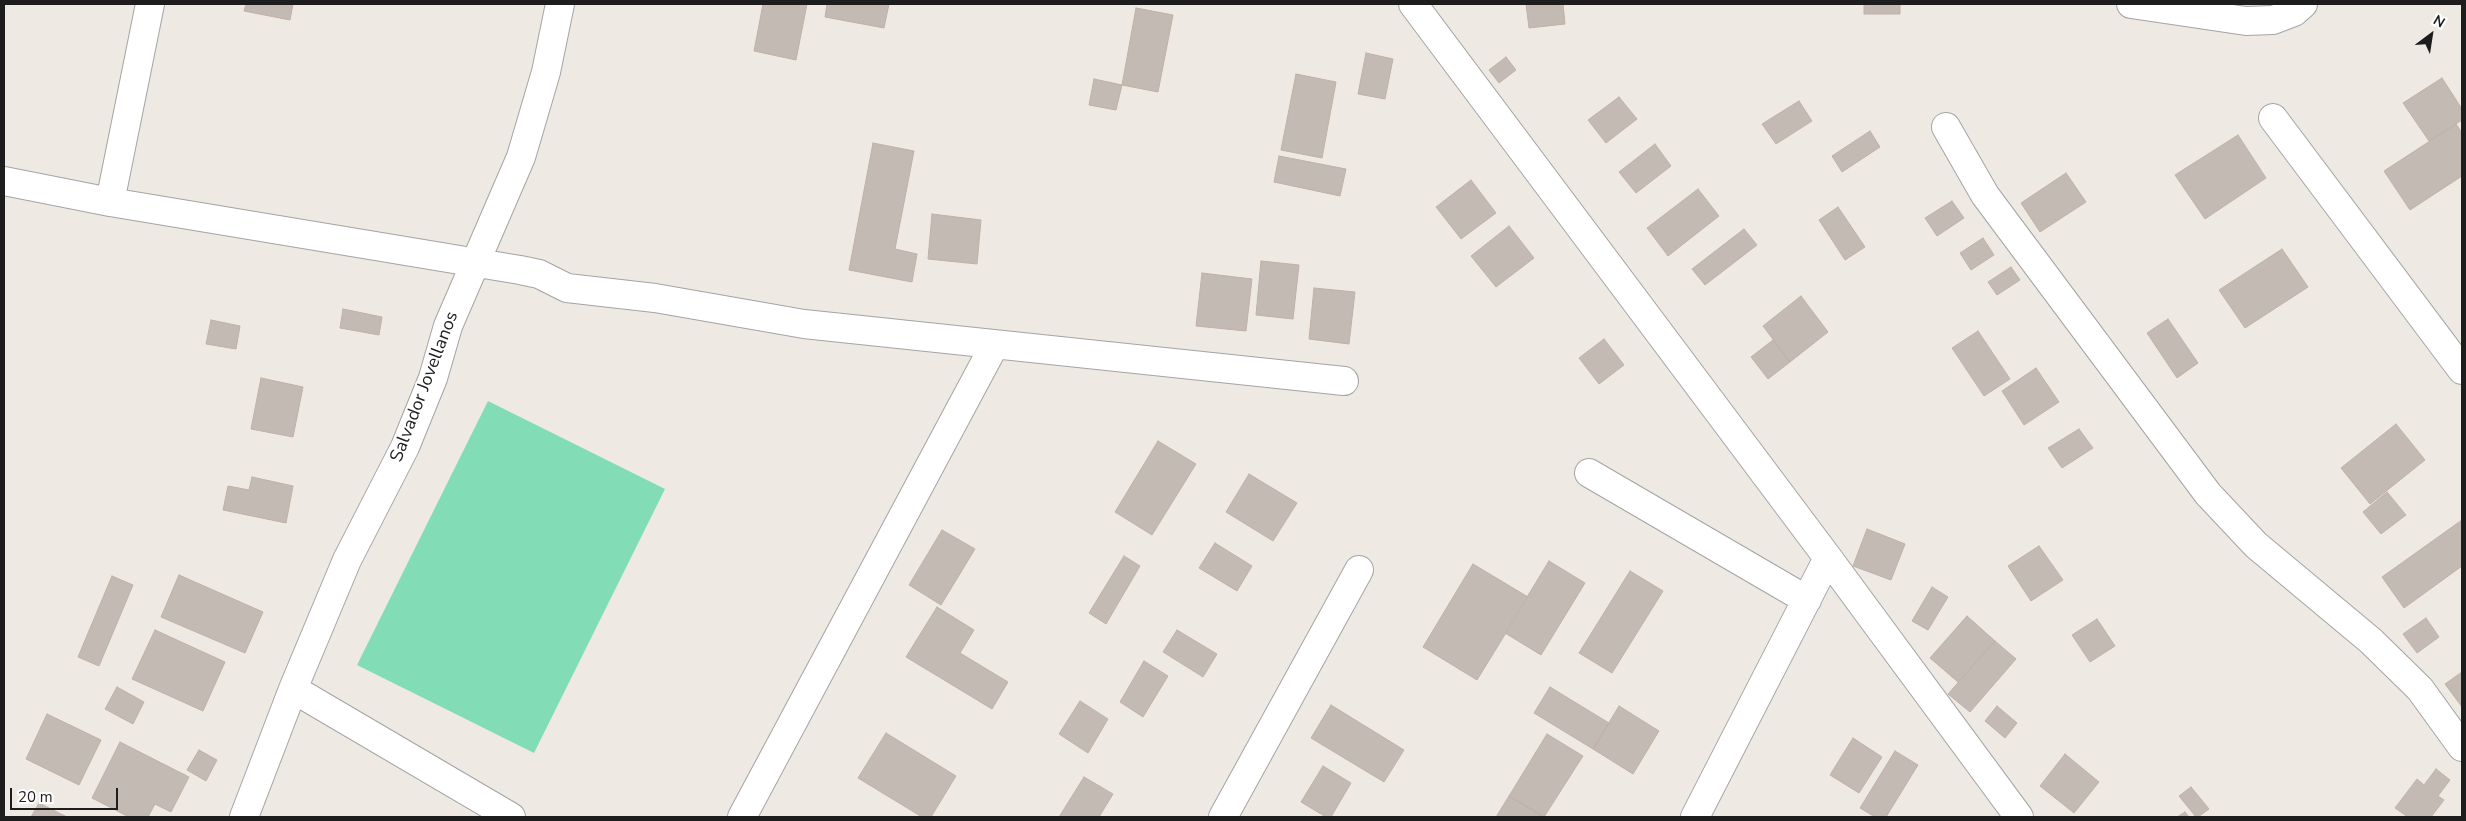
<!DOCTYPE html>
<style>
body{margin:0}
#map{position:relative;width:2466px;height:821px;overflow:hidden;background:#eeeae3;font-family:"Nunito Sans",sans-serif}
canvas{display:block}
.frame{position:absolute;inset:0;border:5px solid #1d1d1d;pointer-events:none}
.north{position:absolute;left:2406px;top:10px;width:50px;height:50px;-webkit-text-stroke:4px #fff;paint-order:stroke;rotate:31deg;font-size:14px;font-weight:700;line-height:20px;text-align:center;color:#1d1d1d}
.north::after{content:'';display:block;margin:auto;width:18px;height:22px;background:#1d1d1d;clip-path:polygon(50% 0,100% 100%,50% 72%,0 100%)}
.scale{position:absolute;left:10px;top:788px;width:108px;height:22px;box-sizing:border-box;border:2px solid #1d1d1d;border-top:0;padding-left:6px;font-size:15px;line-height:18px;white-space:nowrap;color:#1d1d1d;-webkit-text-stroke:4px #fff;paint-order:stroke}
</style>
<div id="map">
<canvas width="2466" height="821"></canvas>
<div class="frame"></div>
<div class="north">N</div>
<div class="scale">20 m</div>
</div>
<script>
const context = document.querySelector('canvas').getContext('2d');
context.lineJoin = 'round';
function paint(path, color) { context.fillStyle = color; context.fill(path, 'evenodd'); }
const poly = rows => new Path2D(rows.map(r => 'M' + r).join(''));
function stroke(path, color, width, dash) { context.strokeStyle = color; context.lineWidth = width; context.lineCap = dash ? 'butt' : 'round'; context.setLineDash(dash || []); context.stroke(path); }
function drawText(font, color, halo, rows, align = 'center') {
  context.font = font + ' "Nunito Sans",sans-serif'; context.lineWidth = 4; context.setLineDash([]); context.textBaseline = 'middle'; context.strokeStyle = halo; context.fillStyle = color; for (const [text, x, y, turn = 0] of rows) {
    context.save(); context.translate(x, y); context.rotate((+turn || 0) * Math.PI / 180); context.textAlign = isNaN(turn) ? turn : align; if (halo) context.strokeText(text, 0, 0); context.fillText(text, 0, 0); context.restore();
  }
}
paint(poly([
 [488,401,665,489,534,753,357,665]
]), '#82dcb5');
const building = poly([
 [246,4,293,4,290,20,244,11,246,4],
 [763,4,807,4,796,60,754,51,763,4],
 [827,4,889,4,884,28,825,17,827,4],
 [1526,4,1563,4,1565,24,1529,28,1526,4],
 [1864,4,1900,4,1900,14,1864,14,1864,4],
 [1136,8,1173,15,1158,92,1122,85,1136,8],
 [1366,53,1393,59,1385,99,1358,94,1366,53],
 [1506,57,1516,70,1499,83,1489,70,1506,57],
 [1296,74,1336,82,1322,158,1281,150,1296,74],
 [2442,78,2462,109,2462,120,2429,141,2403,103,2442,78],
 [1094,79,1122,85,1116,110,1089,105,1094,79],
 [1619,97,1637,119,1606,143,1588,120,1619,97],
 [1799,101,1812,121,1776,144,1762,124,1799,101],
 [2456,124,2462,133,2462,176,2410,210,2384,171,2456,124],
 [1870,131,1880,147,1842,172,1832,156,1870,131],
 [2238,135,2266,178,2205,219,2175,175,2238,135],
 [873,143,914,151,895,249,917,254,912,282,849,270,873,143],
 [1655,144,1671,166,1636,193,1619,172,1655,144],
 [1279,156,1346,169,1340,196,1274,182,1279,156],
 [2066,173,2086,202,2040,232,2021,203,2066,173],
 [1471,180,1496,213,1461,239,1436,207,1471,180],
 [1698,189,1719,216,1668,256,1647,228,1698,189],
 [1952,201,1964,218,1937,236,1925,218,1952,201],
 [1838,207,1865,247,1845,260,1819,220,1838,207],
 [932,214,981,220,977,264,928,259,932,214],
 [1509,226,1534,258,1496,287,1471,256,1509,226],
 [1744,229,1757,245,1705,285,1692,269,1744,229],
 [1983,238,1994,255,1971,270,1960,253,1983,238],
 [2282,249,2308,287,2245,328,2219,290,2282,249],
 [1261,261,1299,265,1293,319,1256,315,1261,261],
 [2011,267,2020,280,1997,295,1988,282,2011,267],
 [1202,273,1252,279,1246,331,1196,326,1202,273],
 [1314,288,1355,292,1349,344,1309,339,1314,288],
 [1801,296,1828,332,1790,362,1763,326,1801,296],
 [343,309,382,317,379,335,340,328,343,309],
 [2168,319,2198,363,2177,378,2147,333,2168,319],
 [211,320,240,326,236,349,206,344,211,320],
 [1978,331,2010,379,1984,396,1952,348,1978,331],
 [1604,339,1624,365,1599,384,1579,358,1604,339],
 [1773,340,1790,362,1768,379,1751,357,1773,340],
 [2036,368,2059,402,2024,425,2002,391,2036,368],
 [261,378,303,387,293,437,251,429,261,378],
 [2396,424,2425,460,2370,504,2341,468,2396,424],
 [2079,429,2093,448,2062,468,2048,448,2079,429],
 [1158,441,1196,464,1152,535,1115,512,1158,441],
 [1249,474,1297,503,1273,541,1226,512,1249,474],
 [252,477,293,486,286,523,223,510,228,486,249,490,252,477],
 [2387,492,2406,515,2381,534,2363,512,2387,492],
 [2462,520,2462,566,2404,608,2382,577,2462,520],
 [1867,529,1905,544,1891,580,1853,566,1867,529],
 [942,530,975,549,941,605,909,585,942,530],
 [1215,543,1252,566,1237,591,1199,568,1215,543],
 [2039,546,2063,580,2031,601,2008,566,2039,546],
 [1124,556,1140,566,1106,624,1089,613,1124,556],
 [1549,561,1585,583,1541,655,1505,633,1549,561],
 [1473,564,1528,597,1477,680,1423,647,1473,564],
 [1630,571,1663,591,1612,673,1579,653,1630,571],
 [179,575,263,612,245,653,161,617,179,575],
 [112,576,133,585,99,666,78,657,112,576],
 [1932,587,1948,597,1928,630,1912,621,1932,587],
 [937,607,974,630,960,653,1008,682,992,709,906,657,937,607],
 [1967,616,1995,641,1958,682,1930,658,1967,616],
 [2426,618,2439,637,2417,653,2403,634,2426,618],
 [2097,619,2115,646,2090,662,2072,635,2097,619],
 [155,630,225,662,203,711,132,679,155,630],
 [1177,630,1217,654,1203,677,1163,652,1177,630],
 [1995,641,2016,659,1970,712,1948,694,1995,641],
 [1144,661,1168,676,1143,717,1120,702,1144,661],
 [2462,672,2462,707,2445,684,2462,672],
 [117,687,144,702,133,724,105,709,117,687],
 [1550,687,1609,723,1593,749,1534,713,1550,687],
 [1080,701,1108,719,1088,753,1059,734,1080,701],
 [1331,705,1404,750,1384,782,1311,738,1331,705],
 [1619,706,1659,731,1633,774,1593,749,1619,706],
 [1997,706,2017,723,2005,738,1985,721,1997,706],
 [47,714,101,740,79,785,26,759,47,714],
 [886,733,956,776,931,817,922,817,858,778,886,733],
 [1547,734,1583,756,1544,817,1509,796,1547,734],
 [1853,738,1882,757,1859,793,1830,775,1853,738],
 [120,742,189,777,171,812,155,804,148,817,129,817,92,798,120,742],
 [199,750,217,760,206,781,187,770,199,750],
 [1895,751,1918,765,1886,817,1875,817,1860,808,1895,751],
 [2065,754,2099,782,2074,813,2040,786,2065,754],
 [1323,766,1351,783,1331,817,1326,817,1301,802,1323,766],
 [2436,769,2450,780,2438,796,2444,800,2431,817,2408,817,2395,808,2417,779,2424,785,2436,769],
 [1084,777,1113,794,1099,817,1059,817,1084,777],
 [2191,787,2209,809,2198,817,2196,817,2179,796,2191,787],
 [1509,796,1544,817,1496,817,1509,796],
 [39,803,67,817,31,817,39,803],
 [2185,812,2189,817,2177,817,2185,812]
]);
paint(building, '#c3bab3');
stroke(building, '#c0b0a6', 1);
const street = poly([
 [1413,4,1828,558,2019,817],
 [2131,4,2246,21,2273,20,2294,12,2303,4],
 [2273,118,2462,370],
 [1946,127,1985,195,2208,494,2256,545,2371,641,2420,689,2462,747],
 [4,181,110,202,520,270,539,274,567,288,655,298,804,324,1344,381],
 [110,202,150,4],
 [1589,473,1807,600],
 [293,689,511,817],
 [244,817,293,689,347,560,405,447,433,378,448,326,521,157,546,72,560,4],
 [742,817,995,344],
 [1223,817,1359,570],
 [1695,817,1828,558]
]);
stroke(street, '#a4a4a4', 30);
stroke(street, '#fff', 28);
drawText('18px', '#1d1d1d', '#fff', [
 ["Salvador Jovellanos",425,387,-69]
]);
</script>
